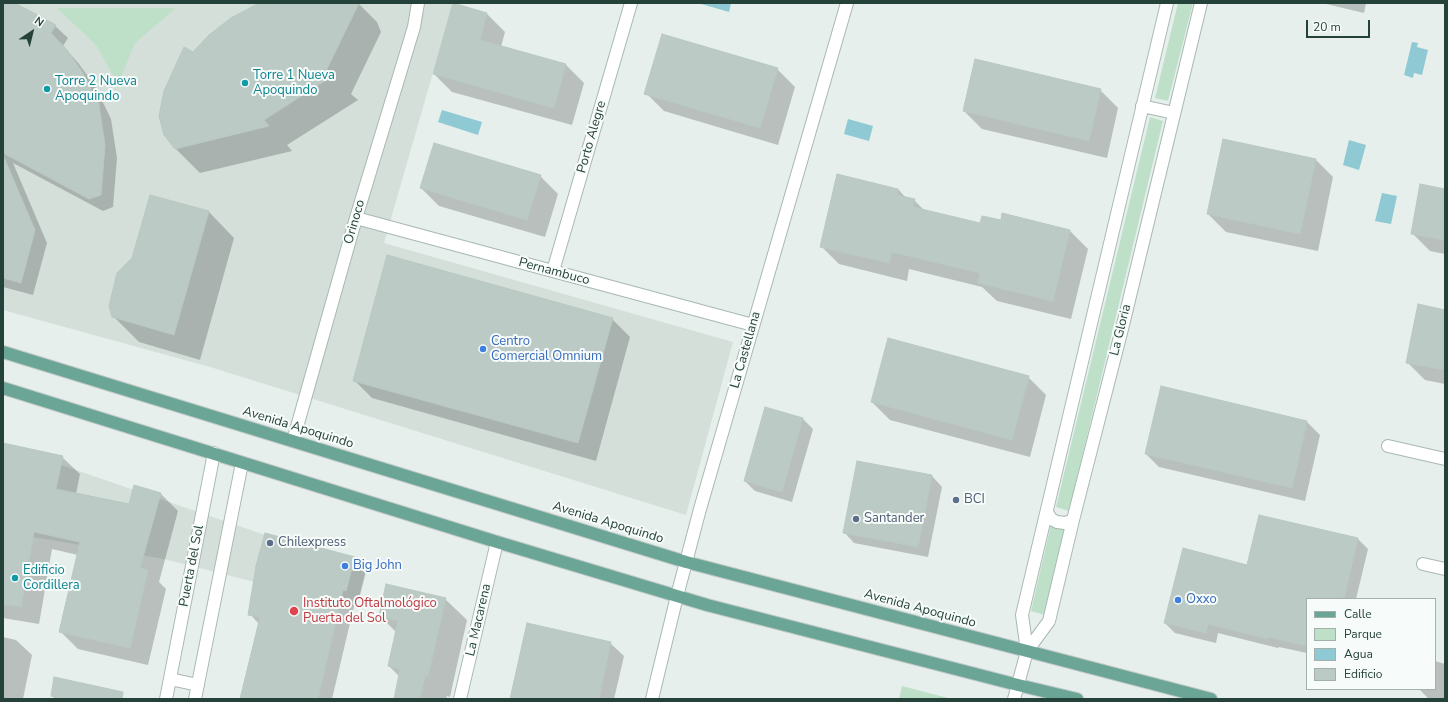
<!DOCTYPE html>
<meta charset="utf-8">
<style>
body{margin:0}
#map{position:relative;width:1448px;height:702px;overflow:hidden;background:#e6efeb;font-family:"Nunito Sans",sans-serif}
canvas{display:block}
.frame{position:absolute;inset:0;border:4px solid #24423a;pointer-events:none}
.legend{position:absolute;left:1306px;top:598px;width:130px;height:92px;box-sizing:border-box;background:#f7fbf9;border:1px solid #a3b1ad;margin:0;padding:5px 7px;list-style:none;font-size:12px;color:#24423a}
.legend li{display:flex;align-items:center;gap:8px;height:20px}
.legend b{width:20px;border:1px solid #a3b1ad}
.north{position:absolute;left:12px;top:12px;width:40px;height:40px;-webkit-text-stroke:3px #f7fbf9;paint-order:stroke;rotate:35deg;font-size:11px;font-weight:700;line-height:16px;text-align:center;color:#24423a}
.north::after{content:'';display:block;margin:auto;width:14px;height:18px;background:#24423a;clip-path:polygon(50% 0,100% 100%,50% 72%,0 100%)}
.scale{position:absolute;left:1306px;top:20px;width:64px;height:18px;box-sizing:border-box;border:2px solid #24423a;border-top:0;padding-left:5px;font-size:12px;line-height:14px;white-space:nowrap;color:#24423a;-webkit-text-stroke:3px #f7fbf9;paint-order:stroke}
</style>
<div id="map">
<canvas width="1448" height="702"></canvas>
<div class="frame"></div>
<ul class="legend">
<li><b style="height:5px;background:#6aa596"></b>Calle</li>
<li><b style="height:11px;background:#bfe0c8"></b>Parque</li>
<li><b style="height:11px;background:#8ec9d4"></b>Agua</li>
<li><b style="height:11px;background:#bbcac4"></b>Edificio</li>
</ul>
<div class="north">N</div>
<div class="scale">20 m</div>
</div>
<script>
const context = document.querySelector('canvas').getContext('2d');
context.lineJoin = 'round';
function paint(path, color) { context.fillStyle = color; context.fill(path, 'evenodd'); }
const poly = rows => new Path2D(rows.map(r => 'M' + r).join(''));
function stroke(path, color, width, dash) { context.strokeStyle = color; context.lineWidth = width; context.lineCap = dash ? 'butt' : 'round'; context.setLineDash(dash || []); context.stroke(path); }
function drawText(font, color, halo, rows, align = 'center') {
  context.font = font + ' "Nunito Sans",sans-serif'; context.lineWidth = 4; context.setLineDash([]); context.textBaseline = 'middle'; context.strokeStyle = halo; context.fillStyle = color; for (const [text, x, y, turn = 0] of rows) {
    context.save(); context.translate(x, y); context.rotate((+turn || 0) * Math.PI / 180); context.textAlign = isNaN(turn) ? turn : align; if (halo) context.strokeText(text, 0, 0); context.fillText(text, 0, 0); context.restore();
  }
}
paint(poly([
 [3,3,453,3,384,243,733,342,686,515,210,367,3,310],
 [3,445,367,570,357,608,164,559,3,532]
]), '#d4dfda');
paint(poly([
 [1178,3,1193,3,1168,101,1155,98],
 [57,8,176,8,135,43,118,84,96,45],
 [1150,117,1163,121,1069,511,1056,507],
 [1051,525,1066,528,1045,615,1031,611],
 [902,686,952,699,899,699]
]), '#bfe0c8');
paint(poly([
 [698,3,731,3,729,12],
 [1412,42,1418,43,1417,47,1428,50,1422,75,1414,73,1413,78,1404,75],
 [442,110,482,122,478,135,438,122],
 [848,119,873,126,869,141,844,134],
 [1349,140,1366,145,1359,170,1343,165],
 [1382,193,1397,196,1391,224,1375,221]
]), '#8ec9d4');
paint(poly([
 [3,3,55,26,68,38,63,46,79,64,95,86,111,119,117,158,113,207,103,211,13,163,47,243,33,295,3,287],
 [262,3,358,3,377,22,381,32,351,94,358,100,287,145,292,151,200,173,175,148,193,53],
 [1322,3,1366,3,1364,13],
 [453,4,487,14,505,32,501,47,566,65,584,83,572,125,452,92,434,74],
 [777,69,795,87,778,145,664,111,646,93],
 [1100,90,1118,108,1107,158,982,129,964,111],
 [1315,159,1333,177,1318,251,1226,232,1208,214],
 [540,176,558,194,545,237,439,206,421,188],
 [898,189,906,198,914,200,924,210,981,224,1001,221,1070,231,1088,249,1071,319,997,301,982,287,909,269,907,281,839,264,821,246],
 [1445,190,1445,254,1430,251,1412,233],
 [151,196,209,212,234,238,200,360,139,342,113,316,133,258],
 [1445,311,1445,384,1425,380,1407,362],
 [612,319,630,337,596,461,372,398,354,380],
 [1028,377,1046,395,1030,457,890,420,872,402],
 [1161,387,1307,422,1320,435,1305,501,1159,467,1146,454],
 [802,418,813,429,792,502,755,491,745,481],
 [3,444,62,457,80,474,76,494,130,505,161,494,178,511,159,582,166,589,148,665,78,649,60,631,78,555,52,549,39,624,3,618],
 [932,476,942,487,928,557,854,543,844,532],
 [1357,538,1368,549,1356,599,1307,599,1307,653,1279,647,1278,648,1218,633,1216,643,1175,633,1165,623],
 [354,558,366,570,358,602,355,602,332,699,241,699,259,624,250,614],
 [445,599,467,620,450,697,447,696,446,699,395,699,399,676,389,666,397,633,380,616],
 [3,637,16,640,32,655,23,699,3,699],
 [610,643,624,656,614,699,511,699],
 [1435,661,1445,664,1445,699,1428,698,1419,689,1435,689],
 [52,695,104,699,55,699]
]), '#0003');
const building = poly([
 [3,3,15,3,56,25,51,33,67,50,83,73,99,105,105,145,101,195,89,199,3,153,3,3],
 [259,3,359,3,326,71,334,75,264,120,269,126,175,149,164,135,159,116,164,91,184,47,193,52,209,35,231,18,259,3],
 [453,3,487,13,480,40,566,64,554,108,433,74,453,3],
 [662,34,778,68,760,128,644,94,662,34],
 [975,59,1101,89,1089,141,963,111,975,59],
 [1223,139,1316,159,1300,234,1207,214,1223,139],
 [434,143,541,175,527,220,420,188,434,143],
 [3,155,35,230,21,283,3,278,3,155],
 [837,174,898,189,897,195,915,199,913,207,980,223,982,216,1001,220,1002,213,1070,230,1053,301,978,283,980,273,892,252,889,263,820,247,837,174],
 [1420,184,1445,189,1445,240,1411,234,1420,184],
 [150,195,209,211,174,335,112,317,109,306,117,273,132,258,150,195],
 [387,255,613,318,578,443,353,381,387,255],
 [1418,304,1445,310,1445,370,1406,363,1418,304],
 [888,338,1029,376,1012,440,871,402,888,338],
 [1161,386,1307,421,1292,488,1145,454,1161,386],
 [765,407,803,418,782,492,744,481,765,407],
 [3,443,63,456,56,489,129,504,134,485,161,493,140,568,148,570,130,648,59,632,80,542,34,532,21,607,3,604,3,443],
 [857,461,932,475,918,547,843,533,857,461],
 [1259,515,1358,538,1344,599,1307,599,1307,646,1269,637,1268,639,1208,624,1206,633,1164,623,1183,548,1247,565,1259,515],
 [265,533,355,557,346,591,343,590,318,699,240,699,260,617,248,615,256,566,265,533],
 [386,584,446,598,428,676,425,675,420,699,394,699,400,669,388,666,398,621,379,616,386,584],
 [527,623,611,642,599,699,510,699,527,623],
 [54,677,123,692,122,699,65,699,51,696,54,677]
]);
paint(building, '#bbcac4');
stroke(building, '#b8c9c2', 1);
const minor = poly([
 [356,218,753,325],
 [553,271,631,3],
 [293,441,356,218,414,27,418,3],
 [1388,446,1445,459],
 [1423,564,1445,569],
 [460,699,497,542],
 [652,699,677,596,700,509,847,3]
]);
const tertiary = poly([
 [1142,106,1174,113],
 [1047,512,1051,519,1057,522,1065,523,1073,520],
 [1027,651,1022,615,1167,3],
 [170,679,198,685],
 [166,699,214,453],
 [195,699,242,463],
 [1014,699,1027,651,1049,621,1073,520,1122,329,1201,3]
]);
const primary = poly([
 [3,352,686,562,1211,699],
 [3,388,497,542,707,605,1018,685,1077,699]
]);
stroke(minor, '#a8b8b2', 14);
stroke(tertiary, '#a8b8b2', 14);
stroke(primary, '#c2cac8', 14);
stroke(minor, '#fff', 12);
stroke(tertiary, '#fff', 12);
stroke(primary, '#6aa596', 12);
for (const [x, y, r, color] of [
 [245,83,4,"#0f9aa8"],
 [47,89,4,"#0f9aa8"],
 [483,349,4,"#3f7fe0"],
 [956,500,4,"#5c6f8a"],
 [856,519,4,"#5c6f8a"],
 [270,543,4,"#5c6f8a"],
 [345,566,4,"#3f7fe0"],
 [15,578,4,"#0f9aa8"],
 [1178,600,4,"#3f7fe0"],
 [294,611,5,"#e0444e"]
]) { const dot = new Path2D(); dot.arc(x, y, r, 0, 2 * Math.PI); context.fillStyle = color; context.fill(dot); stroke(dot, '#f7fbf9', 1.5); }
drawText('13px', '#0d838f', '#f7fbf9', [
 ["Torre 1 Nueva",253,76],
 ["Apoquindo",253,91],
 ["Torre 2 Nueva",55,82],
 ["Apoquindo",55,97],
 ["Edificio",23,571],
 ["Cordillera",23,586]
], 'left');
drawText('13px', '#24423a', '#f7fbf9', [
 ["Porto Alegre",592,137,-74],
 ["Orinoco",355,222,-74],
 ["Pernambuco",554,272,15],
 ["La Gloria",1121,330,-76],
 ["La Castellana",746,350,-74],
 ["Avenida Apoquindo",298,428,17],
 ["Avenida Apoquindo",608,523,17],
 ["Puerta del Sol",192,566,-79],
 ["Avenida Apoquindo",920,609,15],
 ["La Macarena",479,620,-77]
]);
drawText('13px', '#366cbe', '#f7fbf9', [
 ["Centro",491,342],
 ["Comercial Omnium",491,357],
 ["Big John",353,566],
 ["Oxxo",1186,600]
], 'left');
drawText('13px', '#4e5e75', '#f7fbf9', [
 ["BCI",964,500],
 ["Santander",864,519],
 ["Chilexpress",278,543]
], 'left');
drawText('13px', '#be3a42', '#f7fbf9', [
 ["Instituto Oftalmológico",303,604],
 ["Puerta del Sol",303,619]
], 'left');
</script>
